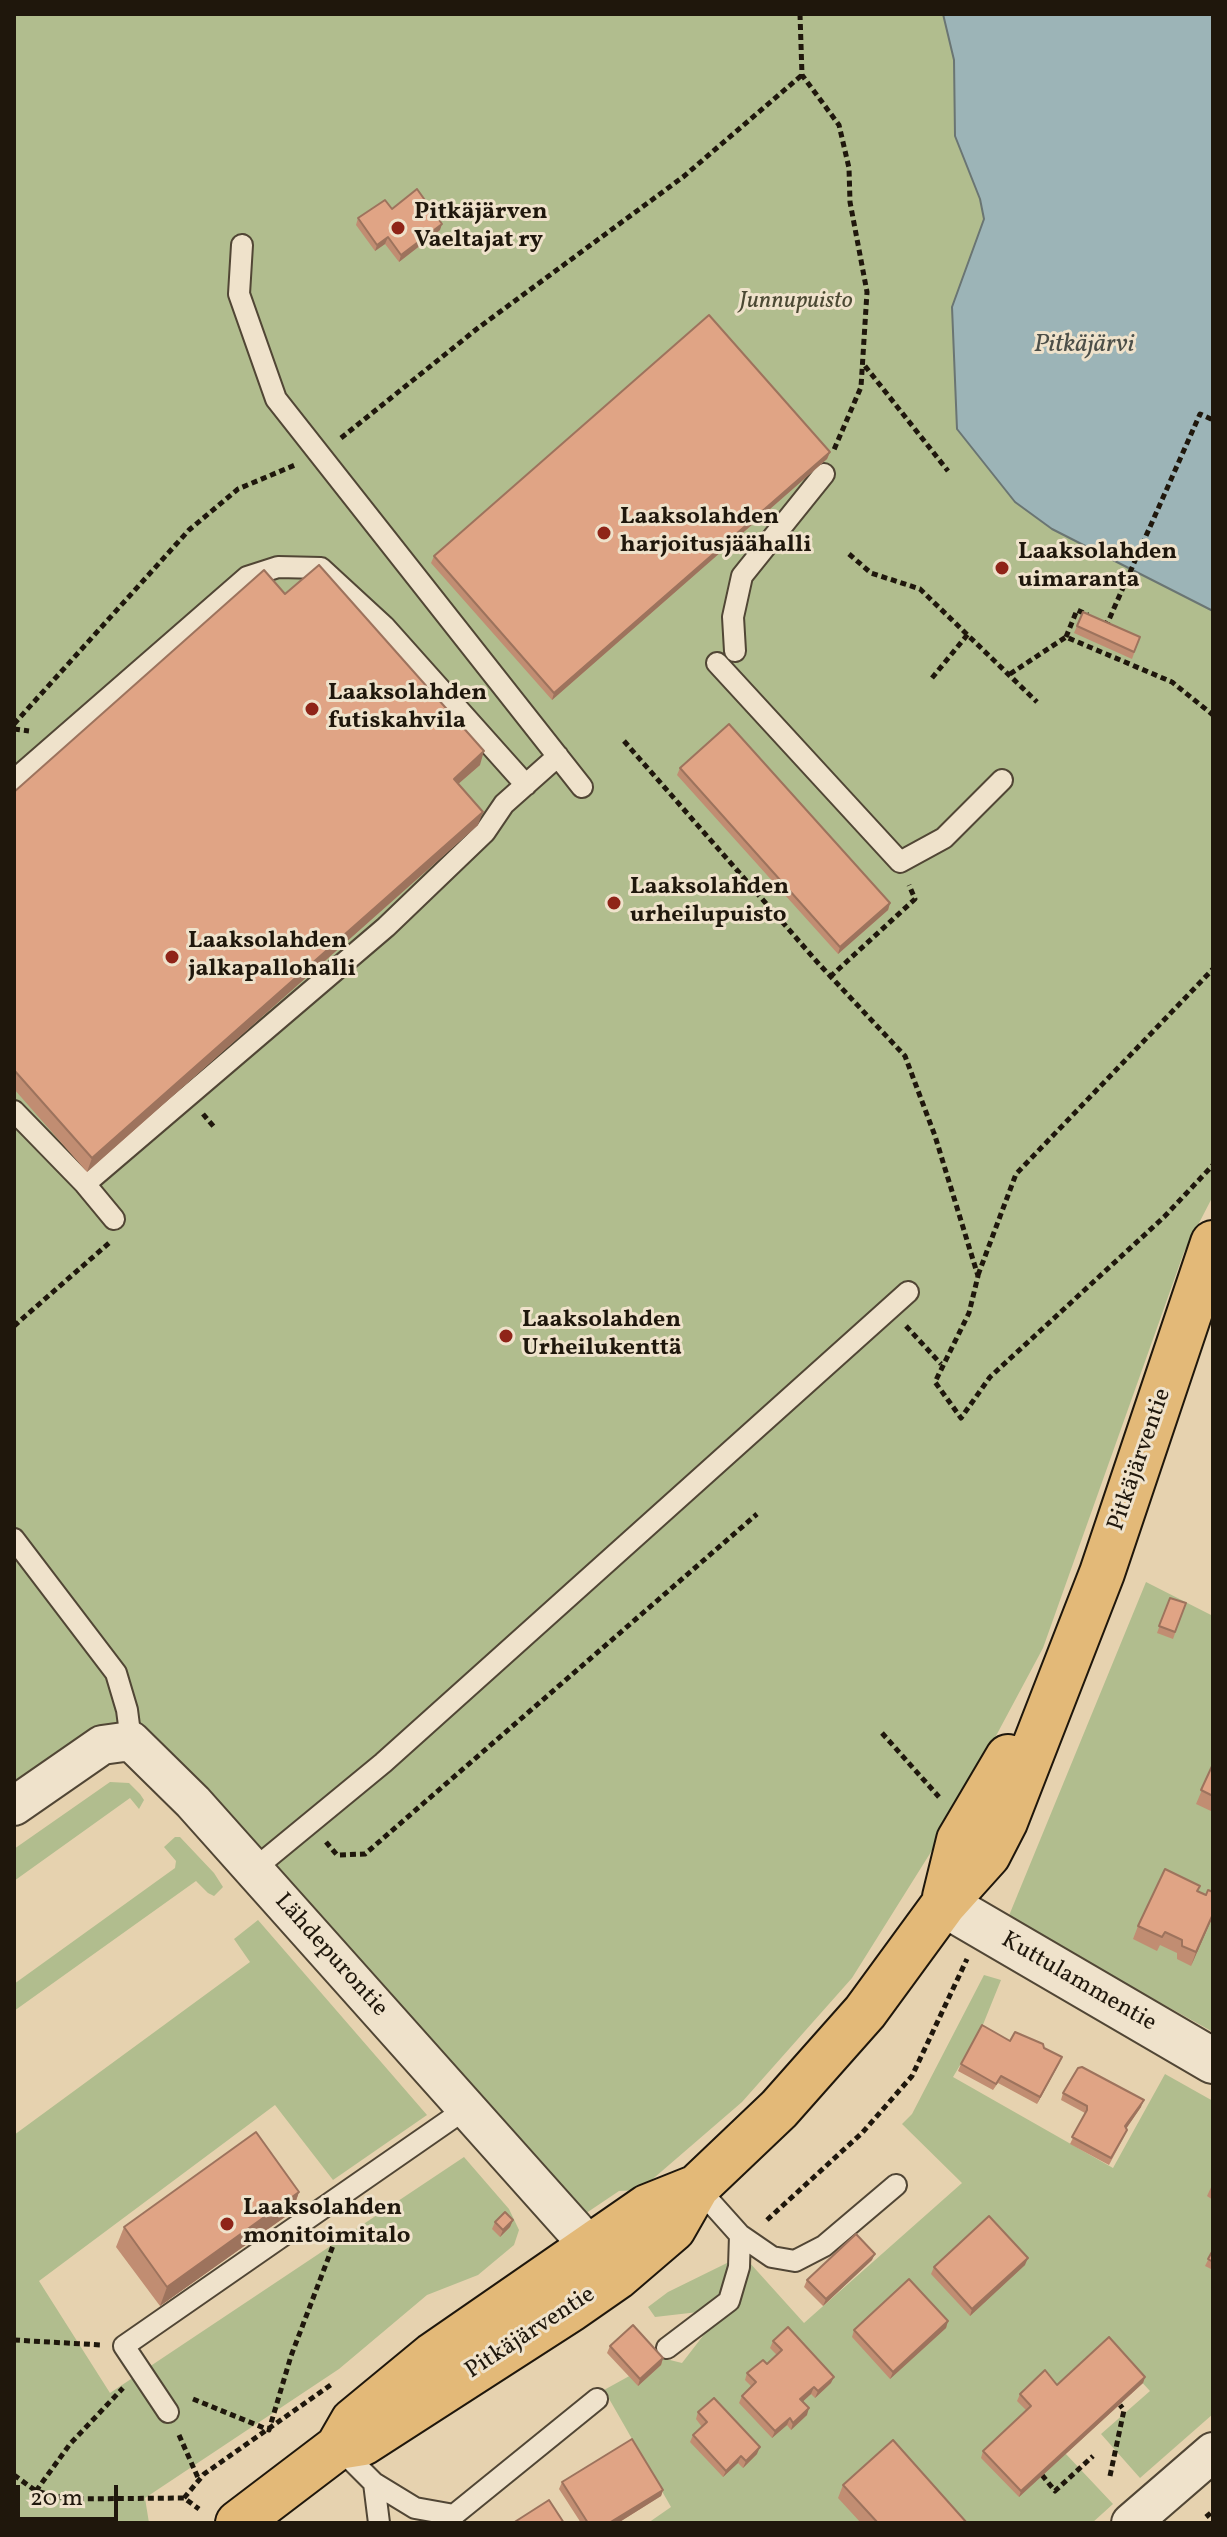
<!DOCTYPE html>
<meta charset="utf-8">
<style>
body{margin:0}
#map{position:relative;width:1227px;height:2537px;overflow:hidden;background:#e6d2af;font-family:Vollkorn,serif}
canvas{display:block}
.frame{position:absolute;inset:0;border:16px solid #1f170c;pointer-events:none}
.scale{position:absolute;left:16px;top:2485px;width:102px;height:36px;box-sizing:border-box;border:4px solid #1f170c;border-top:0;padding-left:10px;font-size:24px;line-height:28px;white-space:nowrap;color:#1f170c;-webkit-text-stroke:6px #efe2cb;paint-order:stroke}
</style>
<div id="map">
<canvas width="1227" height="2537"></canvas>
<div class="frame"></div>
<div class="scale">20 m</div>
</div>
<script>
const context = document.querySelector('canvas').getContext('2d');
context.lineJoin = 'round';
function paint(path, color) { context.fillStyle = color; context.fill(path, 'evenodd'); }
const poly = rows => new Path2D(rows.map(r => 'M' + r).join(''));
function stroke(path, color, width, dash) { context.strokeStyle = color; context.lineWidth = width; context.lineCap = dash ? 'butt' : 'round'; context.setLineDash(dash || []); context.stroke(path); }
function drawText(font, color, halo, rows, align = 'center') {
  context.font = font + ' Vollkorn,serif'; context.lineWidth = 6; context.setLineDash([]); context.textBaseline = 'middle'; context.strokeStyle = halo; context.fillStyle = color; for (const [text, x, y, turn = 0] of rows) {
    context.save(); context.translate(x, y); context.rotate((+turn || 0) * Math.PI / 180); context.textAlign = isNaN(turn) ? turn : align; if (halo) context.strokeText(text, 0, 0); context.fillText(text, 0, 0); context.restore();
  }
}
paint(poly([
 [14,14,943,14,954,60,955,136,980,199,984,219,976,246,991,469,1015,502,1052,529,1213,611,1213,1196,1184,1252,1043,1648,951,1820,852,1978,742,2102,640,2190,619,2191,570,2224,131,1741,14,1806],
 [1146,1582,1213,1616,1213,2032,1008,1918],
 [110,1782,129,1783,140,1794,144,1800,139,1809,130,1798,14,1881,14,1849],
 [175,1837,180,1837,214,1873,223,1887,214,1896,208,1893,196,1881,14,2011,14,1984,175,1868,176,1861,164,1847],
 [258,1920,427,2115,333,2180,275,2105,39,2281,110,2393,464,2157,509,2209,519,2230,514,2245,478,2275,427,2295,339,2369,145,2498,149,2523,14,2523,14,2135,250,1962,234,1939],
 [984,1975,1001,1980,980,2032,953,2077,1113,2168,1165,2074,1213,2101,1213,2414,1140,2478,1101,2434,1150,2391,1106,2344,1065,2453,1113,2504,1092,2523,648,2523,671,2507,604,2390,662,2358,682,2363,716,2319,707,2311,655,2317,648,2307,668,2292,727,2263,749,2262,804,2323,962,2183,902,2124,912,2114]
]), '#b1bd8e');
const water = poly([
 [943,14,1213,14,1213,611,1052,529,1015,502,957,429,952,307,984,219,980,199,955,136,954,60,943,14]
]);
paint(water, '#9cb4b7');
stroke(water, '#6a7573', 2);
const service = poly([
 [242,245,239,294,276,399,582,787],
 [735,651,733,617,742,576,824,474],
 [717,663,900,862,944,838,1002,780],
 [14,780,247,577,278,567,321,568,384,626,526,785],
 [14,1111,85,1184],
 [114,1219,85,1184,386,927,485,832,504,804,558,756],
 [14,1539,116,1673,127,1710,131,1741],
 [253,1870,383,1763,908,1292],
 [697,2187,740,2235,772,2257,795,2261,824,2246,896,2185],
 [667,2348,729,2301,739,2267,740,2235],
 [168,2412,124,2346,467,2108],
 [338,2447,374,2483,415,2508,454,2515,597,2399],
 [374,2483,379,2523]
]);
const minor = poly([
 [14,1806,102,1745,131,1741,193,1802,610,2269],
 [1131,2523,1213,2452]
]);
const tertiary = poly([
 [944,1904,1213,2061]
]);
const primary = poly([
 [945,1897,959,1840,1008,1757],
 [338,2447,363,2443,571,2309,617,2277,673,2229,697,2187,779,2109,865,2012,944,1904,988,1855,1005,1822,1102,1573,1213,1243],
 [238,2523,338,2447,353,2421,433,2355,647,2207,697,2187]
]);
stroke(service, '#514635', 24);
stroke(minor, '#514635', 42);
stroke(tertiary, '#514635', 48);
stroke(primary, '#1f170c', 48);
stroke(poly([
 [800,14,802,75,839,125,849,168,850,202,867,292,861,387,833,452],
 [865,366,948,471],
 [341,438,478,328,683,177,802,75],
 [849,554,871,573,920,589,1037,702],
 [1104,622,1107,624,1200,414,1213,420],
 [1066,637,1077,610,1088,615],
 [1010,674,1066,637,1172,682,1213,715],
 [932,678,968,634],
 [14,724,189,530,238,489,295,465],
 [14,729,29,731],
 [624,741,819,964,905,1056,935,1136,978,1276,969,1313,935,1382,961,1418,990,1377,1164,1217,1213,1165],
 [830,977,915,899,909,885],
 [203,1114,214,1127],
 [978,1275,1016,1174,1213,969],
 [14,1326,109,1243],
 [906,1326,941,1364],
 [882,1733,939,1797],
 [326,1842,337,1855,365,1854,757,1514],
 [767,2220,862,2133,912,2076,967,1959],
 [14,2340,101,2345],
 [193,2399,269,2430,291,2356,339,2230],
 [179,2435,199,2480],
 [14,2475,36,2491,69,2499,184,2498,199,2509],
 [1042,2475,1055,2491,1093,2456],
 [1110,2476,1124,2410,1120,2405],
 [36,2491,70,2444,123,2388],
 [184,2498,204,2474,332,2384],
 [1206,2517,1213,2511]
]), '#1f170c', 5, [6, 4]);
stroke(service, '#efe2cb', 20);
stroke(minor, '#efe2cb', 38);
stroke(tertiary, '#efe2cb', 44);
stroke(primary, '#e3b978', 44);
paint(poly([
 [392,209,440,230,399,262,385,244,375,251,356,225,358,218],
 [830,452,827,459,552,700,431,563,434,556],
 [285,594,480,765,458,784,478,825,87,1172,14,1089,14,792],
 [1083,612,1140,637,1132,659,1074,633],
 [680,768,890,903,888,910,838,954,677,775],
 [1170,1598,1186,1603,1173,1639,1157,1633],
 [1213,1764,1213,1812,1196,1804],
 [1198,1891,1213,1916,1191,1966,1177,1959,1177,1953,1160,1945,1157,1951,1133,1939,1138,1926],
 [1010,2041,1044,2048,1062,2057,1037,2104,998,2083,993,2090,958,2071,961,2064],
 [1063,2093,1141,2107,1126,2129,1127,2130,1124,2137,1109,2165,1070,2144,1085,2113,1061,2100],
 [1213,2183,1213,2200,1207,2196],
 [299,2192,292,2212,160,2306,116,2247,124,2227],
 [513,2220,510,2227,500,2237,492,2229,495,2222],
 [1213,2250,1213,2270,1205,2266],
 [872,2260,823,2306,804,2287,807,2280],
 [1025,2265,970,2316,931,2274,934,2267],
 [948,2321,946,2328,890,2379,852,2337,854,2330],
 [773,2341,831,2383,815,2398,811,2394,803,2401,807,2415,791,2430,787,2425,772,2438,739,2403,742,2396,752,2387,745,2380,747,2373,767,2364,777,2355,770,2348],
 [610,2346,663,2358,661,2365,638,2386,607,2353],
 [1145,2377,1143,2383,1019,2497,981,2458,983,2451,1026,2410,1017,2401,1020,2394,1057,2385],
 [698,2412,757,2454,743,2468,738,2463,723,2477,690,2442,693,2435,702,2427,696,2419],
 [562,2482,663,2490,661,2496,618,2523,581,2523,559,2489],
 [843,2485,967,2523,861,2523,838,2498]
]), '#c18d72');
paint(poly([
 [442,224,440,230,399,262,401,255],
 [388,237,385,244,375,251,377,245],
 [830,452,827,459,552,700,554,693],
 [484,751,480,765,449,792,454,779],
 [483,812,478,825,87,1172,92,1158],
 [890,903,888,910,838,954,840,947],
 [1213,1914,1213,1916,1191,1966,1196,1952],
 [1062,2057,1059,2064,1037,2104,1040,2097],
 [1144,2100,1141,2107,1123,2133,1125,2126],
 [299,2192,292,2212,160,2306,167,2287],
 [513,2220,510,2227,500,2237,503,2230],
 [875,2254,872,2260,823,2306,826,2299],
 [1028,2258,1025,2265,970,2316,972,2309],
 [948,2321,946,2328,890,2379,893,2372],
 [663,2358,661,2365,638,2386,640,2379],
 [834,2377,831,2383,815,2398,818,2391],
 [1145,2377,1143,2383,1019,2497,1021,2491],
 [814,2387,811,2394,798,2406,800,2399],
 [809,2408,807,2415,791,2430,793,2423],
 [790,2418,787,2425,772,2438,775,2431],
 [760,2447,757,2454,743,2468,746,2461],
 [741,2456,738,2463,723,2477,726,2471],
 [663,2490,661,2496,618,2523,609,2523]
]), '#9d735d');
const building = poly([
 [417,189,442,224,401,255,388,237,377,245,358,218,385,200,392,209,417,189],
 [709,315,830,452,554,693,434,556,709,315],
 [319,565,484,751,454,779,483,812,92,1158,14,1070,14,792,264,570,285,594,319,565],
 [1083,612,1140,637,1134,652,1077,626,1083,612],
 [729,724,890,903,840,947,680,768,729,724],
 [1170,1598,1186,1603,1175,1632,1159,1626,1170,1598],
 [1213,1764,1213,1796,1201,1790,1213,1764],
 [1165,1869,1200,1886,1197,1891,1206,1895,1208,1890,1213,1892,1213,1914,1196,1952,1182,1946,1182,1940,1165,1932,1162,1937,1138,1926,1165,1869],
 [982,2025,1010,2041,1015,2032,1043,2044,1044,2048,1062,2057,1040,2097,1001,2076,996,2084,961,2064,982,2025],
 [1082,2067,1144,2100,1125,2126,1127,2130,1111,2158,1072,2137,1087,2110,1087,2106,1063,2093,1078,2068,1082,2067],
 [256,2132,299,2192,167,2287,124,2227,256,2132],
 [505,2212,513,2220,503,2230,495,2222,505,2212],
 [989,2216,1028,2258,972,2309,934,2267,989,2216],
 [856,2234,875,2254,826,2299,807,2280,856,2234],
 [1213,2250,1213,2262,1208,2259,1213,2250],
 [909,2279,948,2321,893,2372,854,2330,909,2279],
 [633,2325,663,2358,640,2379,610,2346,633,2325],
 [788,2327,834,2377,818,2391,814,2387,800,2399,809,2408,793,2423,790,2418,775,2431,742,2396,756,2382,747,2373,763,2360,767,2364,782,2350,773,2341,788,2327],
 [1109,2337,1145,2377,1021,2491,983,2451,1031,2406,1020,2394,1045,2370,1057,2385,1109,2337],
 [714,2398,760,2447,746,2461,741,2456,726,2471,693,2435,707,2422,698,2412,714,2398],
 [632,2439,663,2490,609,2523,588,2523,562,2482,632,2439],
 [893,2440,967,2523,878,2523,843,2485,893,2440],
 [549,2500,564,2523,513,2523,549,2500]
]);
paint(building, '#e0a485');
stroke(building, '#9d735d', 2);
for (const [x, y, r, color] of [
 [398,228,8,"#8f2418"],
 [604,533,8,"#8f2418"],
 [1002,568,8,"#8f2418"],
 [312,709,8,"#8f2418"],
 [614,903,8,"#8f2418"],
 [172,957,8,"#8f2418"],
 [506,1336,8,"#8f2418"],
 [227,2224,8,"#8f2418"]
]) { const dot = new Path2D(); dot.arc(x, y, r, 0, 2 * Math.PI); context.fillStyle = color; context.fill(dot); stroke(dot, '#efe2cb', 3); }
drawText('bold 24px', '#1f170c', '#efe2cb', [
 ["Pitkäjärven",414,214],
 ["Vaeltajat ry",414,242],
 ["Laaksolahden",620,519],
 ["harjoitusjäähalli",620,547],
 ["Laaksolahden",1018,554],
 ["uimaranta",1018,582],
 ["Laaksolahden",328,695],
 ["futiskahvila",328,723],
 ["Laaksolahden",630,889],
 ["urheilupuisto",630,917],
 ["Laaksolahden",188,943],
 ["jalkapallohalli",188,971],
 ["Laaksolahden",522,1322],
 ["Urheilukenttä",522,1350],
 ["Laaksolahden",243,2210],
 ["monitoimitalo",243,2238]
], 'left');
drawText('italic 24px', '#4b4933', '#efe2cb', [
 ["Junnupuisto",796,303]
]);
drawText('24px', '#1f170c', '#efe2cb', [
 ["Pitkäjärventie",1141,1460,-71],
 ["Lähdepurontie",330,1956,48],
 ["Kuttulammentie",1078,1983,30],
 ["Pitkäjärventie",531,2334,-33]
]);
drawText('italic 26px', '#4b4e48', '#efe2cb', [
 ["Pitkäjärvi",1084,346]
]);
</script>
